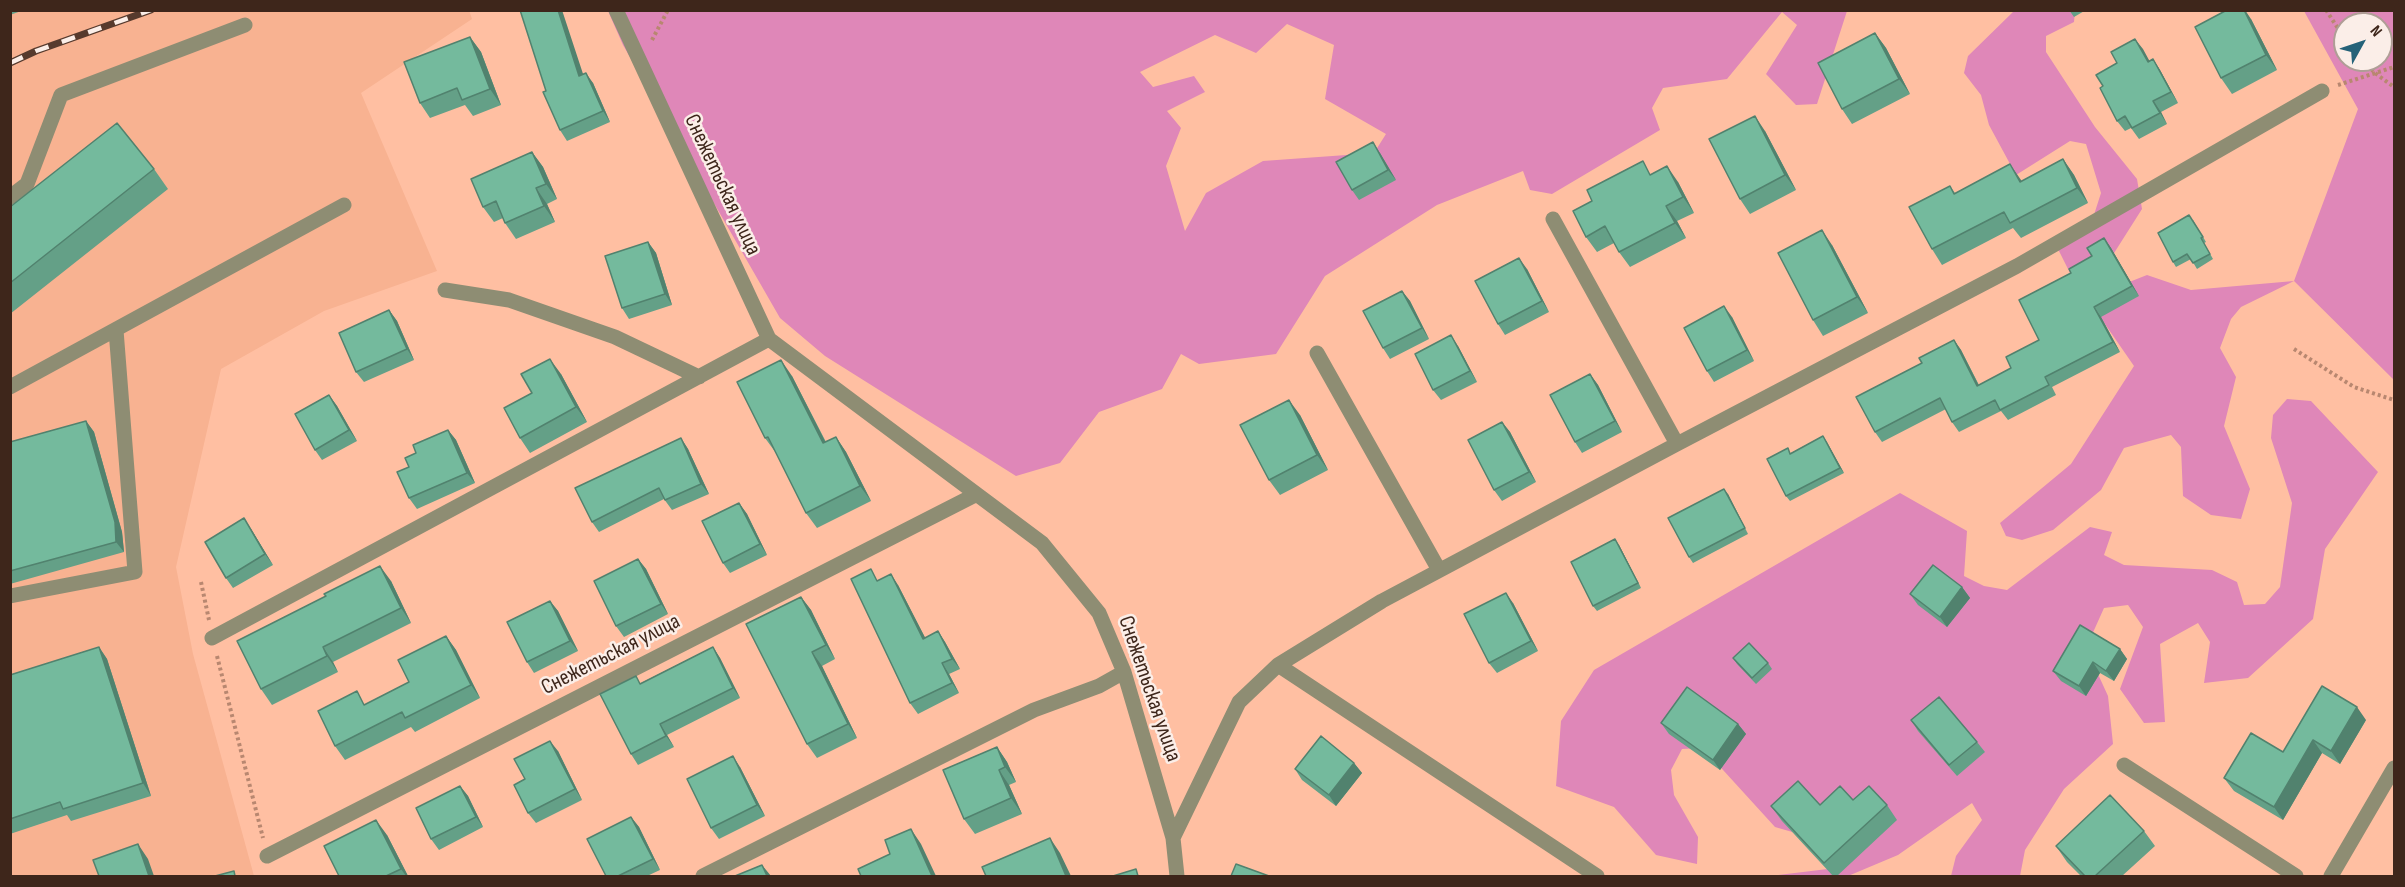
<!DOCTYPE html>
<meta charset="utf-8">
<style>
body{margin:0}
#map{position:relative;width:2405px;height:887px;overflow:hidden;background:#ffbfa2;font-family:"Sofia Sans Condensed",sans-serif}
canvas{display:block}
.frame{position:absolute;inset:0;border:12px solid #3e261b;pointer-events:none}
.north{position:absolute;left:2333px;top:12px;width:60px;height:60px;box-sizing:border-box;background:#fbeee8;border:2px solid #af9e96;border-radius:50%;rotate:50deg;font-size:16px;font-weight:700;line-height:24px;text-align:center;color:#3e261b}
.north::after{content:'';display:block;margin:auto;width:21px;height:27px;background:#256279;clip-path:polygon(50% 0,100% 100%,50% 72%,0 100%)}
</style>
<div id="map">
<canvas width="2405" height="887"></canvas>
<div class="frame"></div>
<div class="north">N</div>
</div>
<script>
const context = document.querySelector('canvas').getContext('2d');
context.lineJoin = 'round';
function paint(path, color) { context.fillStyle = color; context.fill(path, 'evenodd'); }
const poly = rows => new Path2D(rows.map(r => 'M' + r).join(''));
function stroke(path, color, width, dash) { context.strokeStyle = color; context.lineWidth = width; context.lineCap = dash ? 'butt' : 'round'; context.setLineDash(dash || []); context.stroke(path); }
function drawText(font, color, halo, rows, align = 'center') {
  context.font = font + ' "Sofia Sans Condensed",sans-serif'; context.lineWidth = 5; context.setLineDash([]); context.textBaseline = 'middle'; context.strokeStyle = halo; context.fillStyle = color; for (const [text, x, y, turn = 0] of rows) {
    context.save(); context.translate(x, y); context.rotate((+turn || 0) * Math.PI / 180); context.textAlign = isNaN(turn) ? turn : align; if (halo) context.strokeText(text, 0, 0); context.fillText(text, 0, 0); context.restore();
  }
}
paint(poly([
 [469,10,472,19,361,93,437,271,324,311,221,369,176,567,193,654,254,876,11,876,10,11]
]), '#f8b291');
paint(poly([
 [608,11,1847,11,1817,104,1796,105,1766,74,1797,25,1782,12,1727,79,1663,88,1652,108,1660,130,1552,194,1530,190,1523,171,1437,205,1325,276,1276,354,1199,364,1181,354,1162,389,1099,412,1060,463,1016,476,825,356,780,318,623,45],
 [1287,24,1334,45,1325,99,1386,134,1374,153,1263,161,1206,193,1185,231,1166,166,1181,128,1167,111,1205,92,1194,76,1153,87,1140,72,1215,35,1256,53],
 [2014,11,2075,11,2074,22,2046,36,2046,52,2095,127,2137,179,2142,209,2109,261,2104,292,2147,275,2191,290,2294,281,2358,109,2304,11,2394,11,2394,380,2294,281,2241,307,2231,319,2220,348,2236,377,2224,426,2250,489,2241,519,2211,515,2183,496,2181,447,2171,435,2124,448,2101,490,2053,530,2022,540,2006,536,2000,523,2071,464,2134,366,2071,275,2058,249,2092,221,2101,193,2086,144,2070,141,2016,175,1989,125,1981,95,1964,73,1968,56],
 [2345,24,2381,24,2381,60,2345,60],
 [2287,399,2311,401,2378,472,2325,549,2313,619,2248,678,2204,683,2210,642,2198,623,2160,644,2165,722,2144,723,2120,689,2143,627,2128,605,2104,608,2086,648,2108,696,2113,744,2064,789,2025,850,2020,876,1951,876,1956,856,1982,820,1972,803,1898,855,1848,876,1770,876,1836,868,1820,840,1775,827,1703,748,1682,749,1671,770,1674,795,1698,837,1697,864,1656,855,1614,807,1556,786,1561,721,1594,670,1900,493,1967,531,1964,576,1984,586,2007,590,2090,527,2112,532,2104,555,2124,565,2212,570,2237,582,2244,605,2265,604,2280,587,2292,503,2271,438,2273,415]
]), '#df87b8');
stroke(poly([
 [2326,10,2345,39],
 [652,40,668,10],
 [2363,60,2375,73,2394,87],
 [2338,85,2394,67],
 [2294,349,2354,387,2394,400],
 [201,582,209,620],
 [217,656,263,838]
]), '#b88770', 4, [3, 3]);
stroke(poly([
 [616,10,769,339,1042,543,1099,613,1124,672,1173,838,1177,876],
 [10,197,27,184,61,95,245,25],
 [1553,219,1677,444],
 [445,290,509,300,615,337,699,377],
 [1317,353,1439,570],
 [10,387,344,205],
 [10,596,135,572,116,330],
 [212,638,769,339],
 [1278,665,1597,876],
 [2124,765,2296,876],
 [1173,838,1239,702,1278,665,1382,601,1677,444,2017,266,2322,91],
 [267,856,975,495],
 [703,876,1034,710,1099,686,1124,672],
 [2331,876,2394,768]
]), '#8e8d73', 15);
const rail = poly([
 [10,63,36,51,151,10]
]);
stroke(rail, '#573a2d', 7);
stroke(rail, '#fbeee8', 4.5, [14]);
paint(poly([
 [10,10,24,10,10,15],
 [2069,10,2086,10,2074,17],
 [2251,19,2277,70,2232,94,2221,78],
 [1875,33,1886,48,1910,94,1852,124,1842,109],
 [470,37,481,52,501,105,473,116,465,105,430,118,420,103],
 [2135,39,2149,61,2153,59,2160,70,2178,103,2161,112,2167,124,2139,139,2131,128,2125,131,2117,121,2103,86,2117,63],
 [583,74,593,83,610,122,567,141,560,130,546,91],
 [1765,131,1796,190,1750,214,1740,199],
 [532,152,543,167,557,199,547,204,555,222,516,239,505,223,503,218,494,222,483,207],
 [1380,153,1396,180,1359,200,1352,190],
 [2063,159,2074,175,2088,203,2021,238,2013,228,1942,265,1932,249,1950,186,1955,193,2022,181],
 [154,169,168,189,10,314,10,207],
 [1652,174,1678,182,1694,213,1677,221,1686,238,1630,267,1619,252,1614,243,1597,252,1586,237],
 [2193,220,2206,242,2204,243,2213,259,2197,269,2191,259,2176,267,2173,262],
 [2104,238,2111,248,2139,296,2101,317,2120,352,2052,387,2056,395,2008,420,2001,411,1959,432,1952,422,1946,409,1882,442,1875,432,1922,363,1954,340,1961,350,1979,385,2011,368,2039,340,2071,273,2092,256],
 [648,242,656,253,672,305,629,319,622,308],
 [1832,245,1868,313,1823,336,1813,320],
 [1527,269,1549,312,1505,335,1498,324],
 [1402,291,1410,301,1429,339,1390,359,1383,348],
 [389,310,397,321,414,360,364,382,356,372],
 [1732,317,1754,361,1714,382,1707,371],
 [1458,346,1477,382,1441,400,1433,390],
 [561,374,587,422,530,453,520,438,532,393],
 [1590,374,1598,385,1622,432,1582,453,1575,442],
 [792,376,826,442,836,437,846,452,871,501,817,528,806,513,776,453,765,438],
 [329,395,337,406,357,441,322,460,315,450],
 [1300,415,1328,470,1280,495,1269,480],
 [86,421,94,432,122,532,124,552,10,584,10,442],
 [1502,422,1510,432,1536,482,1502,501,1494,490],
 [448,430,456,440,475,483,417,509,409,498,409,467,416,453],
 [1823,436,1844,473,1790,501,1786,496,1791,453],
 [681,438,688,449,709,494,672,510,664,499,599,532,592,522],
 [1728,494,1748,534,1693,563,1689,557],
 [739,503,747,514,767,555,730,573,723,563],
 [251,529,273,565,233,588,226,578],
 [1619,545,1641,588,1597,611,1593,606],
 [638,559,646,569,668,614,624,637,616,626],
 [879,580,898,585,925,638,938,631,945,642,960,669,949,674,959,693,918,714,910,703],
 [391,581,411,623,333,662,338,672,272,705,261,689],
 [1962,587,1970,598,1947,627,1918,605,1910,594],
 [801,597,811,610,835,659,822,666,857,738,817,758,807,744],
 [550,601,558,611,578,651,534,673,527,662],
 [1513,603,1538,651,1497,673,1489,663],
 [446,636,456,650,480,698,415,732,411,727,345,760,335,746,366,704,409,682],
 [99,647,107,659,151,796,71,821,67,815,10,834,10,675],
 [713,647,720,658,740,698,667,735,674,747,638,765,631,754,641,683],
 [2120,649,2127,659,2114,681,2100,673,2086,696,2061,681,2053,671],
 [1733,658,1768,663,1772,669,1756,684,1737,664],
 [1911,720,1977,742,1985,752,1957,776,1918,731],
 [2366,720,2340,764,2322,753,2283,820,2234,791,2224,778,2283,752],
 [1661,723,1738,724,1746,734,1720,770,1669,734],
 [997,747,1007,762,1016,782,1009,785,1022,814,975,834,964,819],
 [558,751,582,800,536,823,528,813,525,779],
 [1354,763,1362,773,1336,806,1302,780,1295,769],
 [740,767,765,816,719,839,711,828],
 [460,786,468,796,483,827,439,850,431,839],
 [1853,800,1887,805,1897,820,1837,876,1833,876,1782,821,1771,806,1820,805],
 [631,817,639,827,660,870,647,876,606,876],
 [2144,831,2155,846,2122,876,2081,876,2067,862,2056,846],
 [387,835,408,876,339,876]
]), '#64a087');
paint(poly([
 [558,10,562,10,587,86,579,76],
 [2244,10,2245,10,2251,19,2277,70,2266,55],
 [1875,33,1886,48,1910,94,1899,79],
 [470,37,481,52,501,105,490,89],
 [2135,39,2143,49,2156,73,2148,62],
 [2153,59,2160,70,2178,103,2171,92],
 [586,73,593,83,610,122,603,111],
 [2153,101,2161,112,2167,124,2160,113],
 [1755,116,1765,131,1796,190,1785,175],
 [1373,142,1380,153,1396,180,1388,170],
 [532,152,543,167,557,199,546,184],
 [2063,159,2074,175,2088,203,2077,188],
 [2010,164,2021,180,2030,197,2020,182],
 [1667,166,1678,182,1694,213,1683,197],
 [536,188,547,204,555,222,544,206],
 [1666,206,1677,221,1686,238,1675,223],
 [1822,230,1832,245,1868,313,1857,297],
 [2104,238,2111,248,2139,296,2132,286],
 [648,242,656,253,672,305,665,294],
 [1519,258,1527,269,1549,312,1542,301],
 [1402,291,1410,301,1429,339,1422,328],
 [1724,306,1732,317,1754,361,1747,350],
 [2094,307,2101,317,2120,352,2113,342],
 [389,310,397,321,414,360,407,349],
 [1451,335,1458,346,1477,382,1470,371],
 [1954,340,1961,350,1984,396,1977,386],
 [550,359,561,374,587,422,576,407],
 [781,360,792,376,834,459,823,443],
 [1590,374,1598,385,1622,432,1615,421],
 [329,395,337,406,357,441,349,430],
 [1289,400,1300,415,1328,470,1317,455],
 [86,421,94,432,122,532,124,552,116,542],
 [1502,422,1510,432,1536,482,1529,472],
 [448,430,456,440,475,483,467,473],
 [1823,436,1827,442,1844,473,1840,468],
 [836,437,846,452,871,501,860,486],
 [681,438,688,449,709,494,701,484],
 [1724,489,1728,494,1748,534,1745,528],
 [739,503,747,514,767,555,760,544],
 [244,518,251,529,273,565,265,554],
 [1615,539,1619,545,1641,588,1638,583],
 [638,559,646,569,668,614,661,604],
 [380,566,391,581,411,623,401,608],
 [891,574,898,585,931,649,923,639],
 [1962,587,1970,598,1947,627,1940,617],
 [1506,593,1513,603,1538,651,1531,641],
 [801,597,811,610,835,659,826,645],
 [550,601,558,611,578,651,570,641],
 [938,631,945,642,960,669,952,659],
 [446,636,456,650,480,698,471,685],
 [99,647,107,659,151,796,143,783],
 [323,647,333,662,338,672,327,656],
 [713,647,720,658,740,698,733,688],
 [2120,649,2127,659,2114,681,2106,671],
 [812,652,822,666,857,738,848,724],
 [2093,662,2100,673,2086,696,2079,686],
 [942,663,949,674,959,693,952,683],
 [2357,707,2366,720,2340,764,2331,751],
 [660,724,667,735,674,747,666,736],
 [1738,724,1746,734,1720,770,1713,760],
 [2313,740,2322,753,2283,820,2274,807],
 [550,741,558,751,582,800,575,789],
 [997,747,1007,762,1016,782,1005,767],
 [733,756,740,767,765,816,757,805],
 [1354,763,1362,773,1336,806,1329,795],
 [999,770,1009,785,1022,814,1011,798],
 [460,786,468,796,483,827,476,817],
 [631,817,639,827,660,870,653,859],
 [376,820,387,835,408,876,406,876,401,869],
 [911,829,921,844,936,876,932,876],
 [1050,838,1060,853,1071,876,1066,876],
 [138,844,148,859,154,876,149,876],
 [762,865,771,876,767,876]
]), '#51826e');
const building = poly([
 [520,10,558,10,579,76,586,73,603,111,560,130,543,92,546,91,520,10],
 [2227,10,2244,10,2266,55,2221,78,2195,27,2227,10],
 [1875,33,1899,79,1842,109,1818,63,1875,33],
 [470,37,490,89,462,100,457,88,420,103,404,62,470,37],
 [2135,39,2148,62,2153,59,2171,92,2153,101,2160,113,2132,128,2125,116,2117,121,2100,88,2103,86,2096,75,2117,63,2111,52,2135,39],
 [1755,116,1785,175,1740,199,1709,139,1755,116],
 [117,123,154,169,10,283,10,207,117,123],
 [1373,142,1388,170,1352,190,1336,162,1373,142],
 [532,152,546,184,536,188,544,206,505,223,496,201,483,207,471,179,532,152],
 [2063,159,2077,188,2010,223,2004,212,1932,249,1909,207,1950,186,1954,194,2010,164,2020,182,2063,159],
 [1643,161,1650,175,1667,166,1683,197,1666,206,1675,223,1619,252,1605,226,1586,237,1573,211,1592,201,1587,190,1643,161],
 [2189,215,2203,237,2201,238,2210,254,2193,263,2187,254,2173,262,2158,233,2189,215],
 [1822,230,1857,297,1813,320,1778,253,1822,230],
 [2104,238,2132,286,2094,307,2113,342,2045,377,2049,385,2000,410,1995,400,1952,422,1940,398,1875,432,1856,397,1922,363,1919,358,1954,340,1977,386,2011,368,2006,357,2039,340,2019,300,2071,273,2069,269,2092,256,2087,248,2104,238],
 [648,242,665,294,622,308,605,256,648,242],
 [1519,258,1542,301,1498,324,1475,281,1519,258],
 [1402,291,1422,328,1383,348,1363,311,1402,291],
 [1724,306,1747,350,1707,371,1684,328,1724,306],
 [389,310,407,349,356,372,339,333,389,310],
 [1451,335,1470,371,1433,390,1415,354,1451,335],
 [550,359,576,407,520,438,504,408,532,393,521,374,550,359],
 [781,360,823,443,836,437,860,486,806,513,768,437,765,438,737,382,781,360],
 [1590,374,1615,421,1575,442,1550,395,1590,374],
 [329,395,349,430,315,450,295,414,329,395],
 [1289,400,1317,455,1269,480,1240,425,1289,400],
 [86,421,115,522,116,542,10,571,10,442,86,421],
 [1502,422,1529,472,1494,490,1468,440,1502,422],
 [448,430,467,473,409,498,397,472,409,467,405,458,416,453,413,445,448,430],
 [1823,436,1840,468,1786,496,1767,459,1788,448,1790,454,1823,436],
 [681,438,701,484,665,500,659,488,592,522,575,488,681,438],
 [1724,489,1745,528,1689,557,1668,518,1724,489],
 [739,503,760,544,723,563,702,521,739,503],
 [244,518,265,554,226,578,205,542,244,518],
 [1615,539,1638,583,1593,606,1571,562,1615,539],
 [638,559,661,604,616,626,594,581,638,559],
 [1933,565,1962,587,1940,617,1910,594,1933,565],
 [380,566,401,608,323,647,327,656,261,689,237,641,326,596,324,594,380,566],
 [871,569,877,581,891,574,923,639,938,631,952,659,942,663,952,683,910,703,851,579,871,569],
 [1506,593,1531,641,1489,663,1464,614,1506,593],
 [801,597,826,645,812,652,848,724,807,744,746,624,801,597],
 [550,601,570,641,527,662,507,622,550,601],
 [2080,625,2120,649,2106,671,2093,662,2079,686,2053,671,2080,625],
 [446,636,471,685,405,718,402,712,335,746,318,711,357,691,364,705,409,682,398,660,446,636],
 [1749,643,1768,663,1752,678,1733,658,1749,643],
 [99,647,143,783,63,809,60,802,10,819,10,675,99,647],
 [713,647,733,688,660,724,666,736,631,754,600,694,636,676,640,684,713,647],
 [2322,686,2357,707,2331,751,2313,740,2274,807,2224,778,2251,733,2283,752,2322,686],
 [1687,687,1738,724,1713,760,1661,723,1687,687],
 [1939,697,1977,742,1949,765,1911,720,1939,697],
 [1321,736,1354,763,1329,795,1295,769,1321,736],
 [550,741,575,789,528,813,514,785,525,779,514,759,550,741],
 [997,747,1005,767,999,770,1011,798,964,819,943,770,997,747],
 [733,756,757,805,711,828,687,779,733,756],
 [1798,781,1820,805,1840,786,1853,800,1869,786,1887,805,1824,863,1771,806,1798,781],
 [460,786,476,817,431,839,416,808,460,786],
 [2110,795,2144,831,2095,876,2085,876,2056,846,2110,795],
 [631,817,653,859,618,876,606,876,587,839,631,817],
 [376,820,401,869,386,876,339,876,324,846,376,820],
 [911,829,932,876,861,876,858,869,890,854,885,840,911,829],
 [1050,838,1066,876,986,876,982,867,1050,838],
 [138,844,149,876,99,876,93,860,138,844],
 [1236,864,1269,876,1231,876,1236,864],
 [762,865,767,876,735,876,762,865],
 [1136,869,1138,876,1113,876,1136,869],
 [234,871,235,876,215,876,234,871]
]);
paint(building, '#74ba9d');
stroke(building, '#51826e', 1.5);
drawText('22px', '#3e261b', '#fbeee8', [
 ["Снежетьская улица",722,185,65],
 ["Снежетьская улица",611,655,-27],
 ["Снежетьская улица",1149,689,71]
]);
</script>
